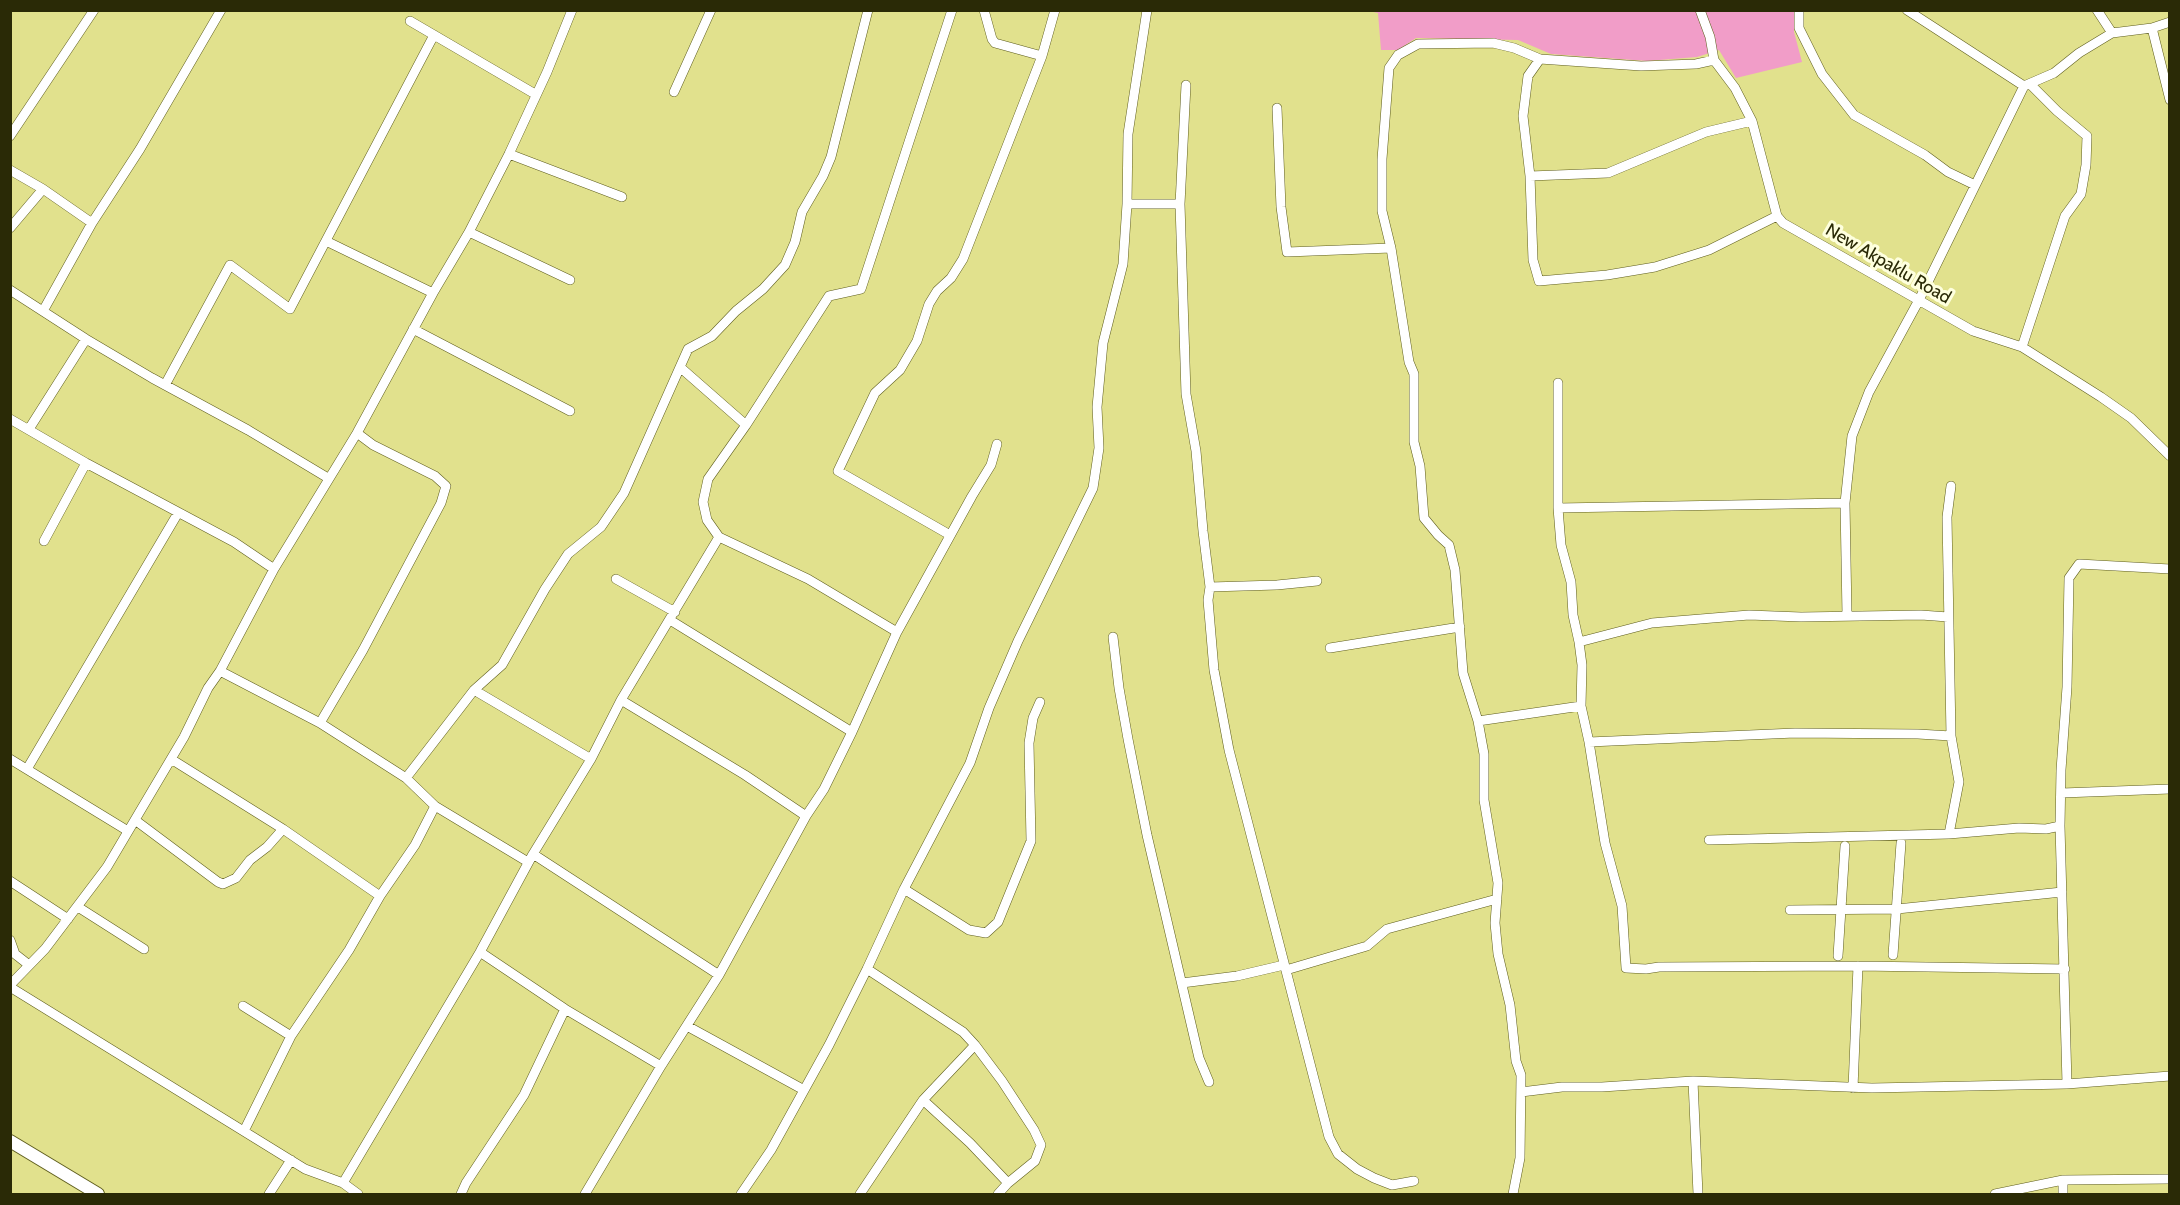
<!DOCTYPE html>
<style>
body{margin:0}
#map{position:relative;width:2180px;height:1205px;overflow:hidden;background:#e1e18d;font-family:Cabin,sans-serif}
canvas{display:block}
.frame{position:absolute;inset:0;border:12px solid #2a2a06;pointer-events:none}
</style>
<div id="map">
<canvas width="2180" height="1205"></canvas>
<div class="frame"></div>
</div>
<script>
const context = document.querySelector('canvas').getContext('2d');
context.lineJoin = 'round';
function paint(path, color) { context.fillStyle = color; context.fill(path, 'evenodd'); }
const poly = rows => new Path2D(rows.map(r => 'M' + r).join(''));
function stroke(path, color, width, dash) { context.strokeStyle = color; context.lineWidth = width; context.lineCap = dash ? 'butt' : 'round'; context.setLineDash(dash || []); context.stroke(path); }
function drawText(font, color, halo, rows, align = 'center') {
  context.font = font + ' Cabin,sans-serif'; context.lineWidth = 6; context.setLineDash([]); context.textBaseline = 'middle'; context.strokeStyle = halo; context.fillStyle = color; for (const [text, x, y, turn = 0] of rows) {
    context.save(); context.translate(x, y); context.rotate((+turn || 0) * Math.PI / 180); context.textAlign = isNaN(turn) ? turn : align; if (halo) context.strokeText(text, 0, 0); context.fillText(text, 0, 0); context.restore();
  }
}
paint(poly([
 [1369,11,1794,11,1794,32,1802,62,1736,78,1719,50,1697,57,1647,61,1551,54,1518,40,1416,38,1398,50,1381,50,1378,13]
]), '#f19dc8');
const minor = poly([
 [984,10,992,39,995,43,1042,56],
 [1700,10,1710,37,1714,60,1735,88,1752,121,1777,216,1783,223,1973,331,2022,347,2101,397,2131,418,2170,456],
 [1799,10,1799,28,1822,74,1854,115,1925,155,1948,172,1975,185],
 [1907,10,2024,86],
 [2097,10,2112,33],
 [410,21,535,94],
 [2152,28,2170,100],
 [1714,60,1696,64,1641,66,1540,59,1528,76,1523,116,1530,176,1533,260,1539,281,1607,275,1655,267,1709,250,1777,216],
 [1186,85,1180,204,1186,394,1196,451,1203,531,1210,587,1208,600,1214,670,1229,750,1329,1137,1338,1154,1357,1169,1374,1178,1392,1185,1414,1181],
 [674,92,711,10],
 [1277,108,1281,207,1287,252,1391,248],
 [10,136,94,10],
 [509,154,622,197],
 [10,170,43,189,92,223],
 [1530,176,1608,173,1706,132,1752,121],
 [1127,204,1180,204],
 [10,228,43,189],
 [469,232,570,280],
 [326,241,433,293],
 [10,290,86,339,152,378,248,430,328,478],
 [43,311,92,223,140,149,221,10],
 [413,329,570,411],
 [2022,347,2065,216,2081,194,2086,165,2087,136,2057,111,2030,84],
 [681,368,746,425],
 [1558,383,1558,508,1561,545,1571,582,1573,615,1579,642,1582,665,1581,706,1589,742,1605,843,1622,906,1626,968,1646,969,1659,967,1858,966,2065,969],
 [165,385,230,265,290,309,434,35],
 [10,419,86,463,234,542,274,569],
 [29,429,86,339],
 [1558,508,1845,503],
 [950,535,838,471,875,393,900,370,917,341,929,304,937,291,951,278,963,259,1042,56,1055,10],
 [44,541,86,463],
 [616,579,675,612],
 [1210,587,1277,585,1317,581],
 [1847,615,1845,503,1852,436,1869,392,1919,300,2024,86,2054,73,2079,53,2112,33,2152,28,2170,22],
 [670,620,852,732],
 [897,632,808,579,719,537,707,520,703,502,708,479,746,425,829,296,861,289,952,10],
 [1113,637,1119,688,1128,739,1147,835,1199,1058,1209,1082],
 [1579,642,1652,623,1749,615,1801,617,1921,615,1948,617],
 [1330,648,1460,627],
 [220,671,320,723,406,778,435,806,528,862],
 [474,690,591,759],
 [621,700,745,775,806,816],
 [1478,721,1581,706],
 [320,723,363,650,441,503,446,486,435,476,373,445,357,433],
 [1589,742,1795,733,1918,734,1951,736],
 [10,759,128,831],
 [171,759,283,829,380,896],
 [27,769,178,513],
 [406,778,474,690,502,665,545,589,568,554,601,527,624,493,688,349,712,336,736,311,763,289,785,265,795,242,802,212,823,176,831,157,868,10],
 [2062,793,2170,789],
 [135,820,218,882,223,884,236,878,250,860,267,847,283,829],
 [1949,834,1959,782,1951,736,1947,517,1951,486],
 [1709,840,1949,834,2019,828,2046,829,2060,826],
 [533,854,591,759,621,700,719,537],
 [10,881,68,919],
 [904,889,969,930,986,933,998,922,1031,841,1029,743,1033,718,1040,702],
 [78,907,144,949],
 [1790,910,1897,909,2062,892],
 [10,940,15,954,29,965],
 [480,952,565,1009,661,1066],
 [1893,955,1901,843],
 [1838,956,1845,846],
 [867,969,963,1032,975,1045,1002,1081,1034,1130,1041,1145,1035,1161,1008,1183],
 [1286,970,1367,946,1387,929,1497,899],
 [1182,983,1237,976,1284,965],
 [10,985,45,949,107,867,184,737,208,688,220,671,274,569,357,433,433,293,469,232,509,154,547,72,572,10],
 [10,987,305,1169,343,1183,358,1194],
 [243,1006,291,1036],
 [687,1026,804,1090],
 [975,1045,923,1100,970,1143,1008,1183,998,1194],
 [1693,1081,1698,1194],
 [2067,1084,2060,826,2061,770,2067,687,2069,578,2079,564,2170,569],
 [1853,1088,1858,966],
 [1521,1092,1562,1087,1602,1087,1693,1081,1872,1088,2067,1084,2170,1076],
 [244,1131,291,1036,349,950,380,896,415,845,435,806],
 [343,1183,480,952,533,854,719,975],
 [269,1194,291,1160],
 [461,1194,466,1183,524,1095,565,1009],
 [585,1194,661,1066,719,975,806,816,824,789,852,732,897,632,972,496,991,465,997,444],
 [741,1194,771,1150,829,1045,867,969,904,889,970,763,989,708,1018,641,1093,488,1099,448,1097,407,1103,343,1123,264,1127,204,1128,134,1147,10],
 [860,1194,923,1100],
 [1513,1194,1520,1158,1521,1075,1516,1061,1510,1005,1498,954,1495,923,1498,883,1484,800,1484,754,1478,721,1463,673,1455,570,1449,545,1438,535,1424,518,1420,466,1414,442,1414,374,1409,362,1391,248,1382,211,1382,159,1389,68,1398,55,1418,44,1493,43,1514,48,1540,59],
 [1995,1194,2063,1180,2170,1179],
 [2063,1194,2063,1180]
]);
const tertiary = poly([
 [10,1141,98,1194]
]);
stroke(minor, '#5f5e1e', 10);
stroke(tertiary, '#5f5e1e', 14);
stroke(minor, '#fff', 9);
stroke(tertiary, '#fff', 12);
drawText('18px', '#2a2a06', '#feffde', [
 ["New Akpaklu Road",1888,264,30]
]);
</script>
